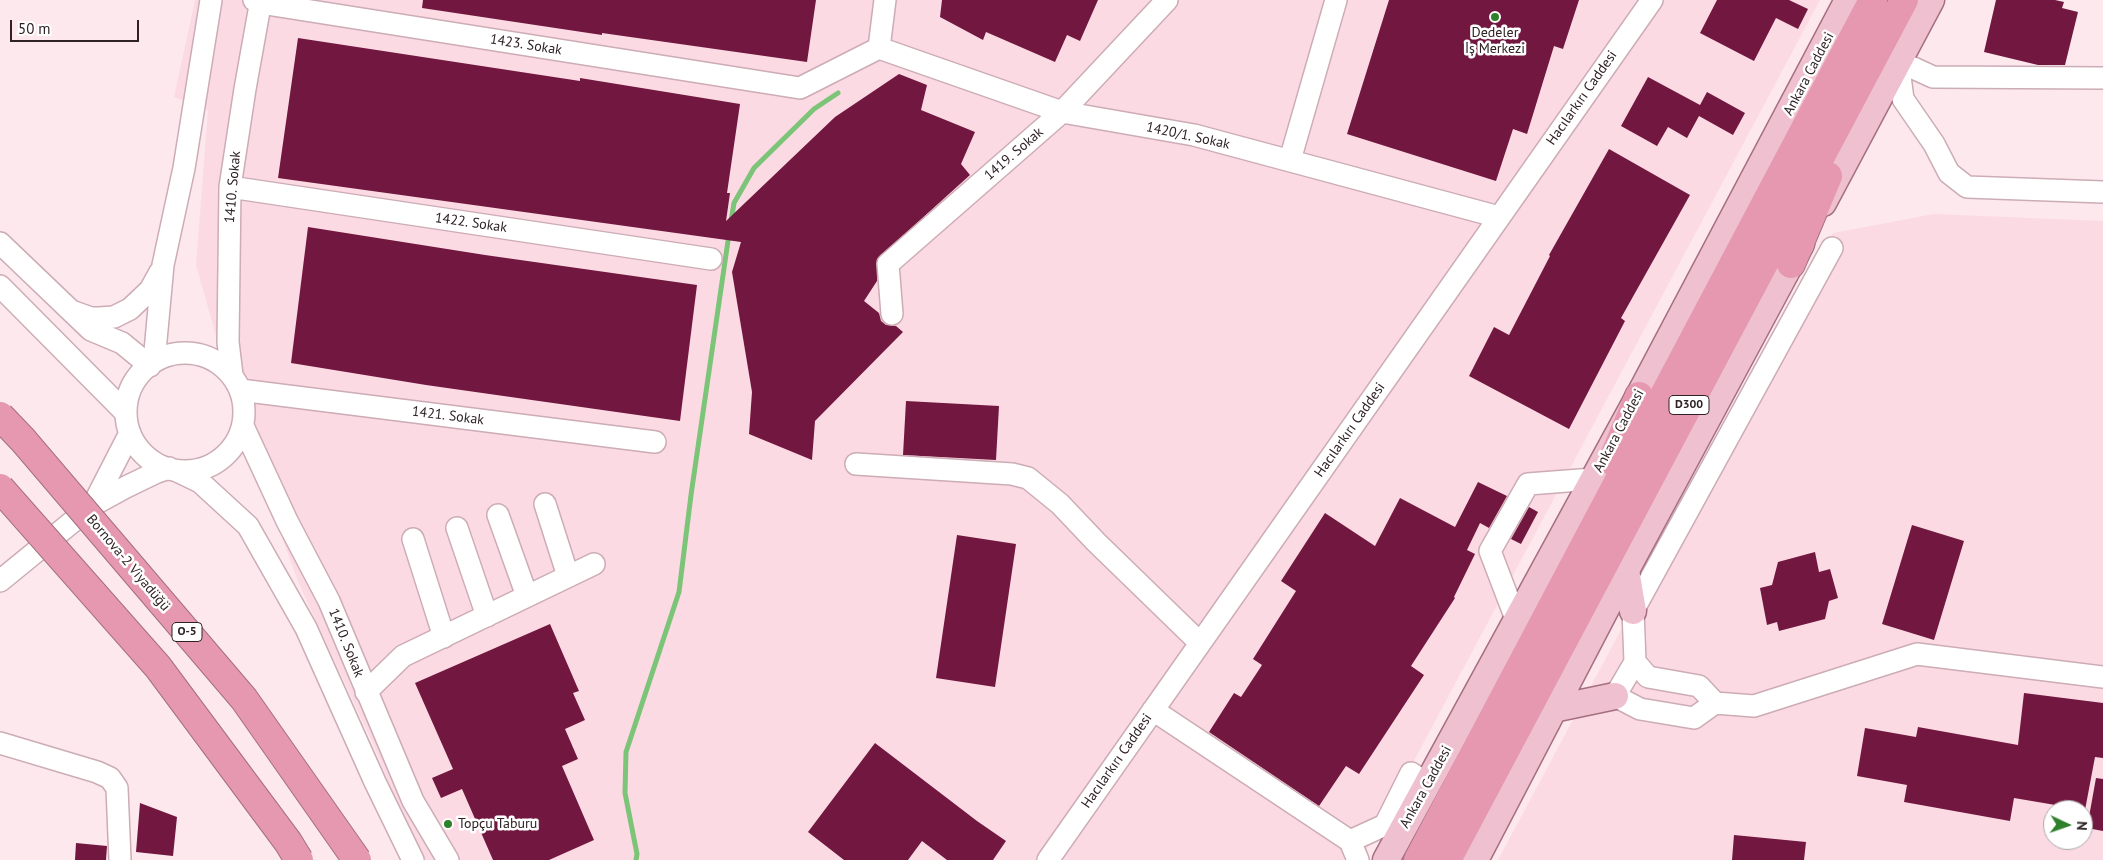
<!DOCTYPE html>
<meta charset="utf-8">
<style>
body{margin:0}
#map{position:relative;width:2103px;height:860px;overflow:hidden;background:#fde8ee;font-family:"PT Sans",sans-serif}
canvas{display:block}
.north{position:absolute;left:2043px;top:800px;width:50px;height:50px;box-sizing:border-box;background:#fff;border:1px solid #aba7a8;border-radius:50%;rotate:93deg;font-size:14px;font-weight:700;line-height:20px;text-align:center;color:#2e2225}
.north::after{content:'';display:block;margin:auto;width:18px;height:22px;background:#2e802b;clip-path:polygon(50% 0,100% 100%,50% 72%,0 100%)}
.scale{position:absolute;left:10px;top:20px;width:129px;height:22px;box-sizing:border-box;border:2px solid #2e2225;border-top:0;padding-left:6px;font-size:15px;line-height:18px;white-space:nowrap;color:#2e2225;-webkit-text-stroke:4px #fff;paint-order:stroke}
</style>
<div id="map">
<canvas width="2103" height="860"></canvas>
<div class="north">N</div>
<div class="scale">50 m</div>
</div>
<script>
const context = document.querySelector('canvas').getContext('2d');
context.lineJoin = 'round';
function paint(path, color) { context.fillStyle = color; context.fill(path, 'evenodd'); }
const poly = rows => new Path2D(rows.map(r => 'M' + r).join(''));
function stroke(path, color, width, dash) { context.strokeStyle = color; context.lineWidth = width; context.lineCap = dash ? 'butt' : 'round'; context.setLineDash(dash || []); context.stroke(path); }
function drawText(font, color, halo, rows, align = 'center') {
  context.font = font + ' "PT Sans",sans-serif'; context.lineWidth = 5; context.setLineDash([]); context.textBaseline = 'middle'; context.strokeStyle = halo; context.fillStyle = color; for (const [text, x, y, turn = 0] of rows) {
    context.save(); context.translate(x, y); context.rotate((+turn || 0) * Math.PI / 180); context.textAlign = isNaN(turn) ? turn : align; if (halo) context.strokeText(text, 0, 0); context.fillText(text, 0, 0); context.restore();
  }
}
paint(poly([
 [195,0,1820,0,1361,860,420,860,373,744,299,584,242,428,196,265,208,110,174,97],
 [1934,214,2103,221,2103,860,1498,860,1833,233],
 [2053,810,2083,810,2083,840,2053,840]
]), '#fcdae4');
stroke(poly([
 [731,221,734,203,754,168,814,109,838,93],
 [636,860,637,854,625,793,626,752,679,592,691,495,729,234]
]), '#7cc478', 5);
paint(poly([
 [423,0,816,0,807,62,602,33,602,35,422,8],
 [942,0,1098,0,1080,41,1067,35,1055,62,986,32,983,40,940,17],
 [1389,0,1579,0,1563,49,1554,46,1527,134,1513,129,1496,181,1347,134],
 [1717,0,1789,0,1808,9,1798,29,1776,18,1754,61,1700,33],
 [1996,0,2055,0,2064,2,2062,8,2078,12,2065,65,2038,65,1984,52],
 [298,38,580,81,580,78,740,104,727,193,730,193,726,221,835,117,899,74,927,85,921,110,975,132,961,164,970,175,877,259,877,281,864,301,879,313,881,321,886,325,896,326,903,332,815,421,812,460,749,434,752,392,732,272,741,242,278,178],
 [1648,77,1700,105,1707,92,1745,113,1733,135,1699,116,1687,138,1668,127,1657,146,1621,126],
 [1609,149,1690,195,1621,318,1625,321,1569,429,1469,376,1494,327,1509,335,1550,256,1549,255],
 [308,227,485,255,697,285,680,421,426,385,291,363],
 [906,401,999,406,996,460,903,455],
 [1478,482,1507,496,1489,528,1480,523,1467,550,1475,554,1454,597,1455,598,1411,666,1424,675,1359,774,1346,766,1319,806,1209,732,1234,693,1241,697,1262,665,1253,659,1296,591,1281,581,1325,513,1375,546,1400,498,1455,527],
 [1529,507,1538,512,1521,544,1511,539],
 [1912,525,1964,541,1934,640,1882,624],
 [957,535,1016,544,995,687,936,678],
 [1815,552,1819,572,1830,569,1838,598,1829,601,1825,619,1779,631,1777,622,1767,625,1760,588,1772,585,1778,562],
 [550,624,579,691,573,693,585,720,565,729,578,759,562,766,594,840,549,860,493,860,462,789,441,798,432,778,453,769,415,683],
 [2024,693,2103,703,2103,758,2095,757,2085,810,2014,798,2010,821,1904,802,1907,785,1857,776,1865,728,1916,737,1918,727,2018,745],
 [875,743,977,821,1006,841,993,860,947,860,922,841,908,860,844,860,808,832],
 [2096,778,2103,779,2103,831,2087,828],
 [140,803,177,817,173,856,136,852],
 [1734,835,1806,842,1804,860,1732,860],
 [76,843,107,846,106,860,75,860]
]), '#72173f');
const minor = poly([
 [254,0,260,3,800,88,879,48],
 [879,48,1062,112,1194,135,1499,217],
 [879,48,885,0],
 [1898,61,1903,99,1934,144,1949,173,1967,187,2103,192],
 [1898,61,1933,77,2103,78],
 [1290,160,1336,0],
 [230,187,711,259],
 [0,243,91,330,122,343,150,366],
 [0,286,126,413],
 [74,312,91,318,99,318,114,317,130,309,150,290,160,272],
 [892,314,888,264,1062,112,1167,0],
 '126 412a59 59 0 1 1 118 0a59 59 0 1 1-118 0Z',
 [154,362,163,265,184,168,211,0],
 [232,375,228,342,230,187,245,89,261,0],
 [240,390,655,442],
 [243,426,287,521,329,601,413,801,448,860],
 [856,464,1012,474,1028,478,1060,504,1096,542,1200,643],
 [175,470,200,482,248,526,306,628,375,782,413,860],
 [545,504,568,576],
 [93,505,130,433],
 [498,515,527,596],
 [457,528,487,616],
 [413,539,444,637],
 [0,581,93,505,126,487,157,472,169,468],
 [1516,619,1490,551,1528,484,1593,479],
 [1635,662,1648,677,1699,686,1715,703,1694,718,1640,709,1615,696,1635,662,1633,611,1832,248],
 [366,692,403,656,594,564],
 [1715,703,1754,706,1917,654,2103,677],
 [1153,710,1350,841,1358,860],
 [0,743,97,772,110,778,117,788,120,860],
 [1350,841,1385,825,1411,773,1428,784],
 [1048,860,1652,0]
]);
const major = poly([
 [1823,203,1931,0],
 [1626,570,1633,611],
 [1553,709,1615,696],
 [1386,860,1639,396,1848,0],
 [1475,860,1626,570,1801,244]
]);
const highway = poly([
 [1791,264,1828,176],
 [1612,461,1639,396],
 [1418,860,1873,0],
 [1447,860,1904,0]
]);
stroke(minor, '#ccacb5', 24);
stroke(major, '#a56f7f', 29);
stroke(highway, '#a56f7f', 30);
stroke(minor, '#fff', 21);
stroke(major, '#efc1d0', 26);
stroke(highway, '#e598b0', 28);
const highwayBridge = poly([
 [0,416,23,440,244,699,357,860],
 [0,488,158,667,288,842,299,860]
]);
stroke(highwayBridge, '#a56f7f', 30, []);
stroke(highwayBridge, '#e598b0', 28);
for (const [x, y, r, color] of [
 [1495,17,5,"#2e802b"],
 [448,824,5,"#2e802b"]
]) { const dot = new Path2D(); dot.arc(x, y, r, 0, 2 * Math.PI); context.fillStyle = color; context.fill(dot); stroke(dot, '#fff', 2); }
for (const [x, y, w] of [
 [1689,405,40],
 [187,632,30]
]) { const box = new Path2D(); box.roundRect(x - w / 2, y - 9.5, w, 19, 4); context.fillStyle = '#fff'; context.fill(box); stroke(box, '#2e2225', 1); }
drawText('bold 12px', '#2e2225', null, [
 ["D300",1689,405],
 ["O-5",187,632]
]);
drawText('14px', '#2e2225', '#fff', [
 ["Dedeler",1495,33],
 ["İş Merkezi",1495,49],
 ["Topçu Taburu",458,824,"left"]
]);
drawText('14px', '#2e2225', '#fff', [
 ["1423. Sokak",526,45,9],
 ["Ankara Caddesi",1809,74,-62],
 ["Hacılarkırı Caddesi",1582,98,-55],
 ["1420/1. Sokak",1188,136,12],
 ["1419. Sokak",1014,154,-41],
 ["1410. Sokak",233,187,-85],
 ["1422. Sokak",471,223,8],
 ["1421. Sokak",448,416,7],
 ["Hacılarkırı Caddesi",1350,430,-55],
 ["Ankara Caddesi",1619,431,-62],
 ["Bornova-2 Viyadüğü",128,563,50],
 ["1410. Sokak",346,643,68],
 ["Hacılarkırı Caddesi",1117,761,-55],
 ["Ankara Caddesi",1426,787,-61]
]);
</script>
